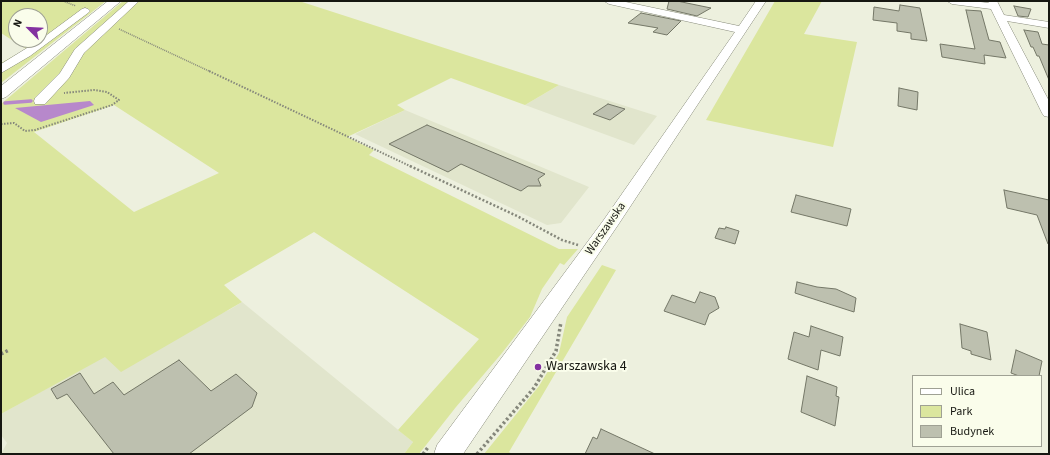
<!DOCTYPE html>
<style>
body{margin:0}
#map{position:relative;width:1050px;height:455px;overflow:hidden;background:#edf0de;font-family:"Source Sans 3",sans-serif}
canvas{display:block}
.frame{position:absolute;inset:0;border:2px solid #161711;pointer-events:none}
.legend{position:absolute;left:912px;top:375px;width:130px;height:72px;box-sizing:border-box;background:#fafdeb;border:1px solid #9fa194;margin:0;padding:5px 7px;list-style:none;font-size:12px;color:#161711}
.legend li{display:flex;align-items:center;gap:8px;height:20px}
.legend b{width:20px;border:1px solid #9fa194}
.north{position:absolute;left:8px;top:8px;width:40px;height:40px;box-sizing:border-box;background:#fafdeb;border:1px solid #9fa194;border-radius:50%;rotate:294deg;font-size:11px;font-weight:700;line-height:16px;text-align:center;color:#161711}
.north::after{content:'';display:block;margin:auto;width:14px;height:18px;background:#8331a0;clip-path:polygon(50% 0,100% 100%,50% 72%,0 100%)}
</style>
<div id="map">
<canvas width="1050" height="455"></canvas>
<div class="frame"></div>
<ul class="legend">
<li><b style="height:5px;background:#fff"></b>Ulica</li>
<li><b style="height:11px;background:#dbe69e"></b>Park</li>
<li><b style="height:11px;background:#bdc0af"></b>Budynek</li>
</ul>
<div class="north">N</div>
</div>
<script>
const context = document.querySelector('canvas').getContext('2d');
context.lineJoin = 'round';
function paint(path, color) { context.fillStyle = color; context.fill(path, 'evenodd'); }
const poly = rows => new Path2D(rows.map(r => 'M' + r).join(''));
function stroke(path, color, width, dash) { context.strokeStyle = color; context.lineWidth = width; context.lineCap = dash ? 'butt' : 'round'; context.setLineDash(dash || []); context.stroke(path); }
function drawText(font, color, halo, rows, align = 'center') {
  context.font = font + ' "Source Sans 3",sans-serif'; context.lineWidth = 4; context.setLineDash([]); context.textBaseline = 'middle'; context.strokeStyle = halo; context.fillStyle = color; for (const [text, x, y, turn = 0] of rows) {
    context.save(); context.translate(x, y); context.rotate((+turn || 0) * Math.PI / 180); context.textAlign = isNaN(turn) ? turn : align; if (halo) context.strokeText(text, 0, 0); context.fillText(text, 0, 0); context.restore();
  }
}
paint(poly([
 [559,85,657,116,634,145,525,105],
 [405,110,589,187,561,223,547,225,355,134],
 [242,302,413,442,404,454,1,454,7,443,1,435,1,414,105,356,229,310]
]), '#e1e5cc');
paint(poly([
 [1,1,106,1,1,83,1,63,26,49,1,33],
 [16,16,40,16,40,40,16,40],
 [123,1,299,1,559,85,525,105,451,78,397,105,405,110,347,137,374,150,369,155,559,249,578,249,564,265,560,263,542,289,530,317,502,353,456,407,419,454,404,454,413,442,398,430,479,339,314,232,224,285,242,302,121,372,105,357,1,414,1,104],
 [114,105,219,173,134,212,34,132],
 [775,1,822,1,804,34,857,42,833,147,706,120],
 [602,265,616,270,509,452,512,454,484,454,539,386,559,353,567,317]
]), '#dbe69e');
paint(poly([
 [90,101,94,105,41,122,15,108]
]), '#b788cb');
stroke(poly([
 [5,103,31,101]
]), '#b788cb', 3.5);
const building = poly([
 [669,1,677,1,711,8,697,16,667,9,669,1],
 [900,5,920,8,927,41,911,39,911,33,897,31,897,23,873,20,874,7,899,11,900,5],
 [1014,6,1031,9,1028,17,1018,16,1014,6],
 [966,10,981,11,989,40,1000,42,1006,58,984,55,985,64,942,57,940,44,975,49,966,10],
 [641,13,681,21,667,35,653,32,658,28,628,23,641,13],
 [1024,30,1038,32,1042,44,1049,45,1049,80,1039,56,1037,56,1033,47,1031,47,1024,30],
 [899,88,918,92,917,110,898,106,899,88],
 [608,104,625,109,610,120,593,114,608,104],
 [427,125,545,174,538,179,541,186,528,186,521,191,461,164,448,172,389,144,427,125],
 [1004,190,1049,200,1049,244,1048,244,1037,215,1007,208,1004,190],
 [796,195,851,209,847,226,791,212,796,195],
 [726,227,739,231,735,244,715,238,719,228,725,229,726,227],
 [797,282,817,287,836,289,856,298,854,312,795,293,797,282],
 [700,292,715,297,719,308,709,314,705,325,664,311,672,295,695,303,700,292],
 [960,324,987,332,991,360,971,354,971,351,962,348,960,324],
 [811,326,843,337,840,356,821,350,818,370,788,359,794,332,809,337,811,326],
 [1016,350,1042,361,1039,376,1019,376,1011,373,1016,350],
 [179,360,211,391,236,374,257,393,252,407,189,454,114,454,67,394,57,399,51,389,80,373,94,394,113,382,124,395,179,360],
 [807,376,837,387,836,396,839,397,835,426,801,412,807,376],
 [601,429,655,454,585,454,593,437,597,439,601,429]
]);
paint(building, '#bdc0af');
stroke(building, '#747767', 1);
const minor = poly([
 [129,1,139,1,84,53,69,78,45,104,35,104,34,101,35,98,60,73,75,49,129,1],
 [604,1,621,1,739,26,756,1,766,1,618,225,463,454,434,454,437,445,603,221,735,32,609,4,604,1],
 [947,1,972,1,989,3,987,1,997,1,1004,15,1049,22,1049,28,1007,21,1049,101,1049,117,1044,116,1042,113,991,9,952,4,947,1],
 [85,8,88,9,90,11,88,13,30,56,1,73,1,64,40,40,82,9,85,8]
]);
const major = poly([
 [108,1,121,1,6,97,1,99,1,86,108,1]
]);
stroke(minor, '#878a7a', 1);
stroke(major, '#878a7a', 1);
stroke(poly([
 [63,1,76,6],
 [119,29,211,72]
]), '#85877b', 1.5, [1, 1]);
stroke(poly([
 [209,71,412,167],
 [1,124,14,123,25,131,35,130,112,105,119,100,107,92,94,90,64,93]
]), '#85877b', 2, [1.5, 1.5]);
stroke(poly([
 [410,166,517,216,562,240,578,245]
]), '#85877b', 2.5, [2, 2]);
stroke(poly([
 [1,354,9,350],
 [423,454,429,446],
 [477,454,534,388,556,351,561,322]
]), '#85877b', 3.5, [2.5, 2.5]);
paint(minor, '#fff');
paint(major, '#fff');
for (const [x, y, r, color] of [
 [538,367,4,"#8331a0"]
]) { const dot = new Path2D(); dot.arc(x, y, r, 0, 2 * Math.PI); context.fillStyle = color; context.fill(dot); stroke(dot, '#fafdeb', 1.5); }
drawText('12px', '#161711', '#fafdeb', [
 ["Warszawska",606,229,-55]
]);
drawText('14px', '#161711', '#fafdeb', [
 ["Warszawska 4",546,367]
], 'left');
</script>
